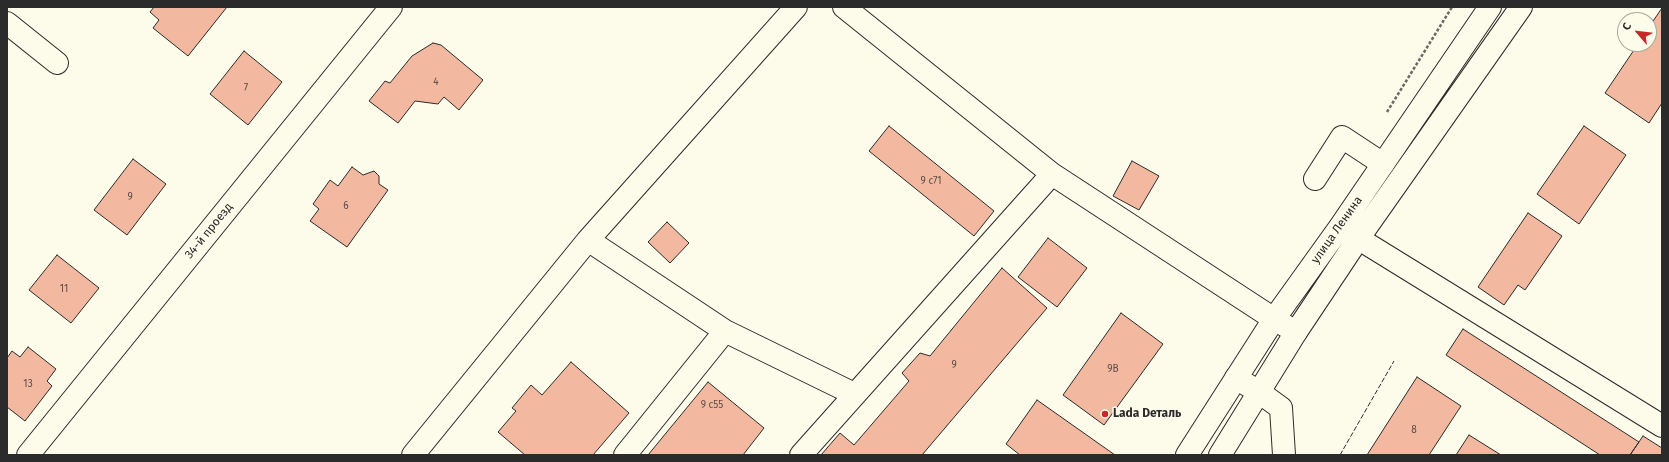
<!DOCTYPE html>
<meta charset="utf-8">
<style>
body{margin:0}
#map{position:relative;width:1669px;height:462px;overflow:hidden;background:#fdfbea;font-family:"Fira Sans",sans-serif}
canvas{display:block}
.frame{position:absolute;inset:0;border:8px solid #2b2b2b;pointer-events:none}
.north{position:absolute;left:1617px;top:12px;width:40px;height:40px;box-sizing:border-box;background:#fdfbea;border:1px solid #a9a89e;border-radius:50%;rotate:298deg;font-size:11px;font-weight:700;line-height:16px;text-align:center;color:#2b2b2b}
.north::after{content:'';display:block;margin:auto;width:14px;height:18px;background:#c62828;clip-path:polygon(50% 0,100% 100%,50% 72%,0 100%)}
</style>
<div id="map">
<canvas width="1669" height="462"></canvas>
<div class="frame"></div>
<div class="north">С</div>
</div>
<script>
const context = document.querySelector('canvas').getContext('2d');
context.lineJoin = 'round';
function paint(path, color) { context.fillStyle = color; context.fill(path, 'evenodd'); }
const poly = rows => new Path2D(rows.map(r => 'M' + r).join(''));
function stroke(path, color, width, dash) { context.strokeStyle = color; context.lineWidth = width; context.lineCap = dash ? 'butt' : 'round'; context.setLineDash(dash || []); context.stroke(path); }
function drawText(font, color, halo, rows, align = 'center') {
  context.font = font + ' "Fira Sans",sans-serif'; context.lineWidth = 3; context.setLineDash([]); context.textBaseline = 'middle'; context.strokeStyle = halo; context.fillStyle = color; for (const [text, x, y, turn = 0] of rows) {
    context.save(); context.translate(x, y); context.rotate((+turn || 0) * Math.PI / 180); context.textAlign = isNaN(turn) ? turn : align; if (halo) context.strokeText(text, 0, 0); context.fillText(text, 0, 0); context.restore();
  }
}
const building = poly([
 [154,7,227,7,188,56,153,28,159,20,150,12,154,7],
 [1662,8,1662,103,1649,123,1605,93,1638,44,1649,44,1649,27,1662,8],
 [433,43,441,45,483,80,459,110,444,97,438,104,415,101,398,123,369,101,385,81,390,83,412,56,433,43],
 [244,51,282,82,248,125,210,94,244,51],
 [889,126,994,211,974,236,869,151,889,126],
 [1584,126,1626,155,1579,224,1537,194,1584,126],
 [133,159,166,184,127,235,94,210,133,159],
 [1132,161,1159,176,1139,210,1113,196,1132,161],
 [352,167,363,175,374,171,379,176,379,184,388,190,347,247,310,221,319,209,313,204,330,180,338,186,352,167],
 [1528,213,1562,236,1525,290,1518,285,1504,305,1478,287,1528,213],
 [667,222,689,243,670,263,648,242,667,222],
 [1048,238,1087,268,1057,307,1018,277,1048,238],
 [57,255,99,288,71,323,29,290,57,255],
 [1002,268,1047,308,922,455,821,455,840,433,854,445,909,381,902,373,920,353,930,356,1002,268],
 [1121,313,1163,344,1104,425,1063,395,1121,313],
 [1463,329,1639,442,1630,455,1600,455,1446,355,1463,329],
 [28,347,56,369,47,381,52,386,25,421,7,407,7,358,12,351,20,357,28,347],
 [571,362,629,413,593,455,525,455,498,432,516,411,512,408,531,385,542,395,571,362],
 [1417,377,1461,406,1429,455,1367,455,1417,377],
 [708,382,764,428,743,455,648,455,708,382],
 [1037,400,1115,455,1020,455,1006,444,1037,400],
 [1469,435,1501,455,1456,455,1469,435],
 [1643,436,1662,448,1662,455,1630,455,1643,436]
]);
paint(building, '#f2b8a0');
stroke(building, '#2b2b2b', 1);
const minor = poly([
 [844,7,1052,174,1274,319,1296,332],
 [7,23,57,63],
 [1315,179,1342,137,1383,164],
 [1343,229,1662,426],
 [588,240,725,331,854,394],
 [1236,378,1259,392,1281,408,1284,455],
 [28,455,391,7],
 [413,455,588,240,796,7],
 [625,455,725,331],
 [801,455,1052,174]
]);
const major = poly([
 [1187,455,1274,319,1340,227,1490,7],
 [1220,455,1296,332,1358,239,1521,7]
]);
stroke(minor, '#2b2b2b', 24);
stroke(major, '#2b2b2b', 24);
stroke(poly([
 [1387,112,1452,7]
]), '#6a6964', 2.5, [3, 2]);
stroke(minor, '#fdfbea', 22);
stroke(major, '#fdfbea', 22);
stroke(poly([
 [1340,455,1394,361]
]), '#2b2b2b', 1, [5, 2]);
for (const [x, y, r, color] of [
 [1105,414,4,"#c62828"]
]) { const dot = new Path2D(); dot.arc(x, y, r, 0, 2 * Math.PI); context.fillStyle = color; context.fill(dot); stroke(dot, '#fdfbea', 1.5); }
drawText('10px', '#5d4e48', null, [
 ["4",436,82],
 ["7",246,88],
 ["9 с71",931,181],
 ["9",130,197],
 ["6",346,206],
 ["11",64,289],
 ["9",954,365],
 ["9В",1113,369],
 ["13",28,384],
 ["9 с55",712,405],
 ["8",1414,430]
]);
drawText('12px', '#2b2b2b', '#fdfbea', [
 ["улица Ленина",1337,230,-55],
 ["34-й проезд",209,231,-51]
]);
drawText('bold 12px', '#2b2b2b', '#fdfbea', [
 ["Lada Dеталь",1113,414]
], 'left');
</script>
